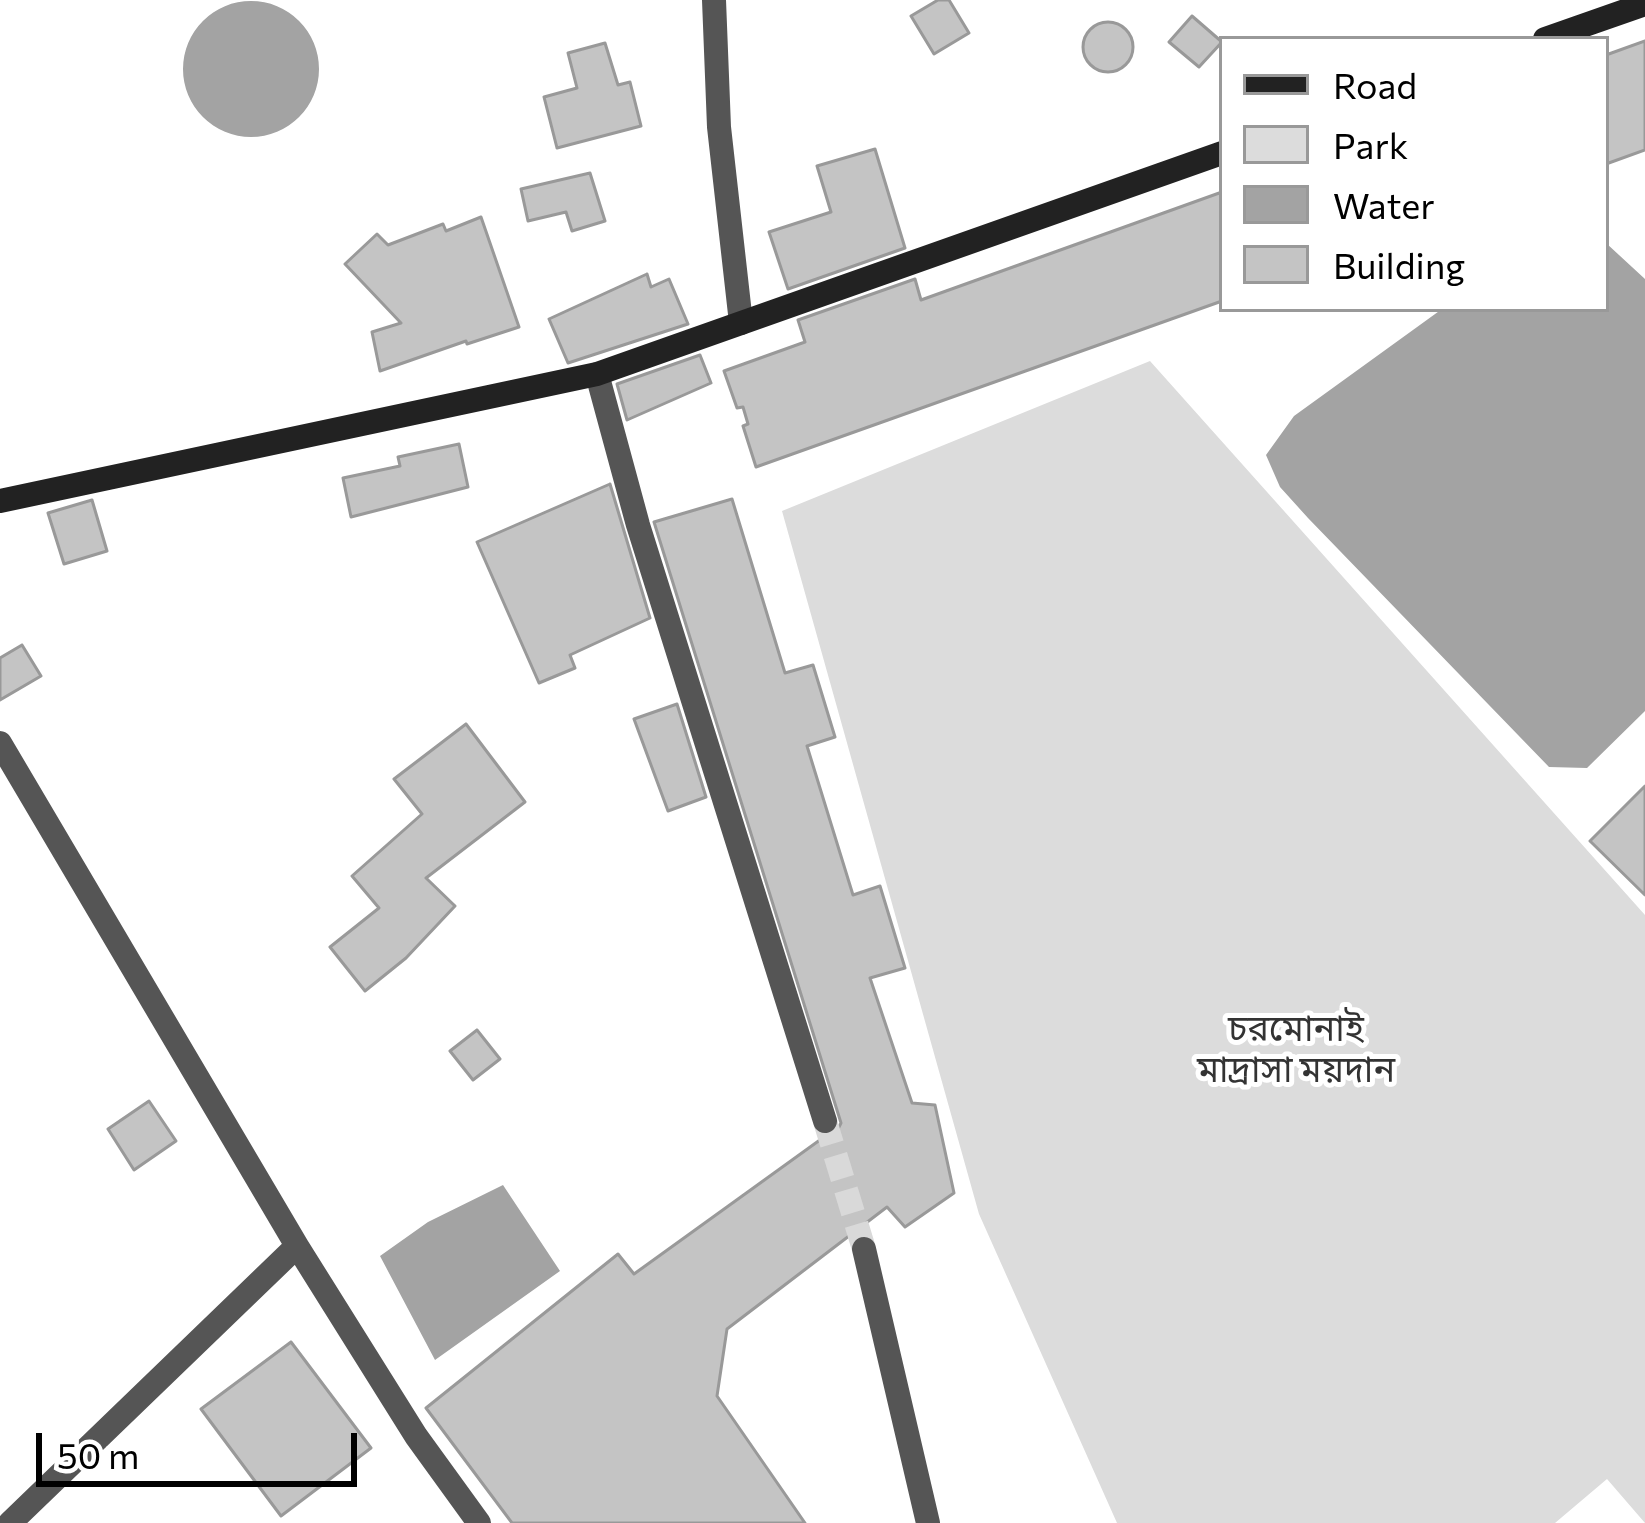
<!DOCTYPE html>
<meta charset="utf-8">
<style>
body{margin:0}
#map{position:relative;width:1645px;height:1523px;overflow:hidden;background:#fff;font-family:Commissioner,sans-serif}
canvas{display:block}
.legend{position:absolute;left:1219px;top:36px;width:390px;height:276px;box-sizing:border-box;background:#fff;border:3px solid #999;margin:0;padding:15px 21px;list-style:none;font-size:36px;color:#000}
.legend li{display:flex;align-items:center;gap:24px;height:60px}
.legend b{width:60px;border:3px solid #999}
.scale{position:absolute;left:36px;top:1433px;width:321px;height:54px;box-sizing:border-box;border:6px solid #000;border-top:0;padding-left:15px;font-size:36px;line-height:42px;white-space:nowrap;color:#000;-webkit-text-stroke:9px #fff;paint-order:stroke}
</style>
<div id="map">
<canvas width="1645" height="1523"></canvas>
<ul class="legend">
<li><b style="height:15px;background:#222"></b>Road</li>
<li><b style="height:33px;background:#dcdcdc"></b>Park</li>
<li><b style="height:33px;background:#a3a3a3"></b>Water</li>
<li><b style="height:33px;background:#c4c4c4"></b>Building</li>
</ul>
<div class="scale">50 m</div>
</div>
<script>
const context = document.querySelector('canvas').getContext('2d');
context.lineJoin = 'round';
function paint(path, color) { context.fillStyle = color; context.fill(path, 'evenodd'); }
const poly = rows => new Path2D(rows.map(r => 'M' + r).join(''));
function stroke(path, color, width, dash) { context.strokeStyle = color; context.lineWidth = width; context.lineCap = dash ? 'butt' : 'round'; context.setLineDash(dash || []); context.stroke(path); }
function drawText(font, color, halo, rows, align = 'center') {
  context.font = font + ' Commissioner,"Noto Sans Bengali",sans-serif'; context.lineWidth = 10; context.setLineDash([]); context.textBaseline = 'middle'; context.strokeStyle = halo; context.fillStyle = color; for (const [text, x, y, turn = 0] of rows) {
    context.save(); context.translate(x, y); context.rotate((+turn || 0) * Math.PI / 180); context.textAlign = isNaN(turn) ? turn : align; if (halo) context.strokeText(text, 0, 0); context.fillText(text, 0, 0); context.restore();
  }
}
paint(poly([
 [1150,361,1645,915,1645,1523,1607,1479,1555,1523,1117,1523,979,1214,782,511]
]), '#dcdcdc');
paint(poly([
 '183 69a68 68 0 1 1 136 0a68 68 0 1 1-136 0Z',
 [1606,243,1645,279,1645,711,1587,768,1549,767,1308,518,1280,487,1266,455,1294,416,1442,309,1606,309],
 [503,1185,560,1271,435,1360,380,1256,428,1222]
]), '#a3a3a3');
const building = poly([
 [938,0,949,0,969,33,934,54,911,16,938,0],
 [1192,16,1222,42,1199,67,1169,42,1192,16],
 '1083 47a25 25 0 1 1 50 0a25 25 0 1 1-50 0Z',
 [1645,41,1645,150,1606,164,1606,55,1645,41],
 [605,43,618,85,630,82,641,126,557,148,544,97,577,88,568,53,605,43],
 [875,149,905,248,788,289,769,232,831,212,817,166,875,149],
 [590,173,605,221,572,231,566,212,528,221,521,189,590,173],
 [1222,192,1222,301,756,467,743,426,748,424,743,407,737,408,724,371,805,342,798,320,915,279,921,300,1222,192],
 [481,217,519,327,467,344,466,341,380,371,372,332,401,323,345,264,377,234,388,245,443,224,446,231,481,217],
 [647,274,651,287,669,279,688,324,568,363,549,319,647,274],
 [700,355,711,383,627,420,617,384,700,355],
 [459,444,468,487,351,517,343,478,400,466,398,457,459,444],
 [610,484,650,618,570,655,575,668,539,683,477,542,610,484],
 [732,499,785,673,813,665,835,737,807,746,853,895,880,886,905,968,870,978,912,1103,935,1105,954,1193,905,1227,887,1207,727,1329,717,1396,805,1523,512,1523,426,1408,618,1254,634,1274,824,1137,836,1133,841,1123,654,522,732,499],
 [92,500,107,551,64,564,48,513,92,500],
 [22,645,41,676,0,700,0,658,22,645],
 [677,704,706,797,668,811,634,719,677,704],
 [466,724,525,802,426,878,455,906,406,958,365,991,330,947,379,908,352,876,422,814,394,779,466,724],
 [1645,786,1645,895,1590,841,1645,786],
 [477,1030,500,1059,473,1080,450,1051,477,1030],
 [149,1101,176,1141,134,1170,108,1129,149,1101],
 [291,1342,371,1448,281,1516,201,1409,291,1342]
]);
paint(building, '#c4c4c4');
stroke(building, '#999', 3);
stroke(poly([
 [825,1121,864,1249]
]), '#d9d9d9', 24, [24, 12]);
stroke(poly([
 [714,0,719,127,741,323],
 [597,374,638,525,825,1121],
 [0,743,297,1246,10,1523],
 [297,1246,416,1436,479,1523],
 [864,1249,928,1523]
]), '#555', 24);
stroke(poly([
 [1545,39,1645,4],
 [0,501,597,374,1222,153]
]), '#222', 24);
drawText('36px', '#333', '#fff', [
 ["চরমোনাই",1296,1029],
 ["মাদ্রাসা ময়দান",1296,1070]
]);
</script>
